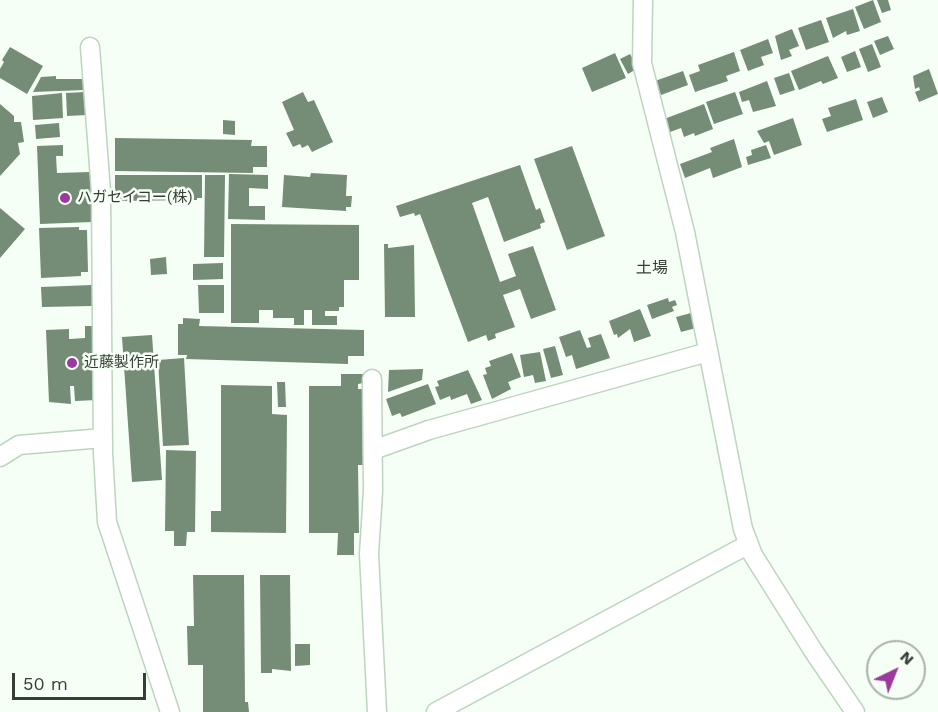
<!DOCTYPE html>
<meta charset="utf-8">
<style>
body{margin:0}
#map{position:relative;width:938px;height:712px;overflow:hidden;background:#f5fff5;font-family:"Work Sans",sans-serif}
canvas{display:block}
.north{position:absolute;left:866px;top:640px;width:60px;height:60px;box-sizing:border-box;background:#f5fff5;border:2px solid #a8b2a8;border-radius:50%;rotate:43deg;font-size:16px;font-weight:700;line-height:24px;text-align:center;color:#343e34}
.north::after{content:'';display:block;margin:auto;width:21px;height:27px;background:#9c389e;clip-path:polygon(50% 0,100% 100%,50% 72%,0 100%)}
.scale{position:absolute;left:12px;top:673px;width:134px;height:27px;box-sizing:border-box;border:3px solid #343e34;border-top:0;padding-left:8px;font-size:18px;line-height:21px;white-space:nowrap;color:#343e34;-webkit-text-stroke:4px #f5fff5;paint-order:stroke}
</style>
<div id="map">
<canvas width="938" height="712"></canvas>
<div class="north">N</div>
<div class="scale">50 m</div>
</div>
<script>
const context = document.querySelector('canvas').getContext('2d');
context.lineJoin = 'round';
function paint(path, color) { context.fillStyle = color; context.fill(path, 'evenodd'); }
const poly = rows => new Path2D(rows.map(r => 'M' + r).join(''));
function stroke(path, color, width, dash) { context.strokeStyle = color; context.lineWidth = width; context.lineCap = dash ? 'butt' : 'round'; context.setLineDash(dash || []); context.stroke(path); }
function drawText(font, color, halo, rows, align = 'center') {
  context.font = font + ' "Work Sans","Noto Sans JP",sans-serif'; context.lineWidth = 5; context.setLineDash([]); context.textBaseline = 'middle'; context.strokeStyle = halo; context.fillStyle = color; for (const [text, x, y, turn = 0] of rows) {
    context.save(); context.translate(x, y); context.rotate((+turn || 0) * Math.PI / 180); context.textAlign = isNaN(turn) ? turn : align; if (halo) context.strokeText(text, 0, 0); context.fillText(text, 0, 0); context.restore();
  }
}
paint(poly([
 [873,0,881,22,864,29,855,7],
 [877,0,888,0,891,10,882,13],
 [853,9,860,31,847,35,846,31,833,38,826,18],
 [821,20,829,42,806,50,798,28],
 [792,29,799,46,789,50,792,56,781,60,775,36],
 [888,36,894,49,880,55,874,41],
 [768,39,773,53,761,57,764,65,748,71,740,50],
 [872,44,881,67,868,72,859,49],
 [10,47,43,66,27,94,0,78,0,69,4,62,2,60],
 [855,51,861,67,847,72,841,57],
 [734,52,740,71,726,76,728,81,695,92,689,75,700,71,698,65],
 [615,53,626,78,592,92,582,68],
 [630,54,638,68,628,74,620,59],
 [828,56,838,78,823,84,821,81,799,90,791,71],
 [929,69,938,94,919,102,915,92,920,90,919,87,915,89,913,76],
 [683,71,688,85,661,95,655,81],
 [789,73,795,90,780,95,774,78],
 [56,76,56,79,84,79,84,90,33,92,41,77],
 [767,81,776,106,753,112,749,100,742,102,739,92],
 [85,92,87,115,67,116,66,93],
 [303,92,308,102,314,100,333,142,312,152,308,145,302,148,300,144,293,147,286,133,294,130,282,102],
 [735,92,743,114,714,124,706,102],
 [62,93,63,118,33,120,32,96],
 [882,97,888,112,873,118,867,102],
 [856,99,863,120,827,132,822,119,831,116,828,108],
 [0,104,14,116,14,122,21,122,24,142,18,143,20,154,0,176],
 [704,104,713,129,695,136,694,133,684,137,681,128,670,132,664,119],
 [793,118,802,145,774,155,769,141,764,143,757,131],
 [223,120,235,121,235,135,223,134],
 [59,123,60,137,36,139,35,125],
 [115,138,252,140,251,146,267,146,267,167,253,167,253,173,115,171],
 [734,139,742,167,713,178,710,168,685,178,680,164,712,152,710,148],
 [63,145,63,156,56,156,57,173,90,172,92,222,40,224,37,146],
 [766,145,771,158,748,165,746,157,752,155,751,150],
 [572,146,605,236,567,250,534,159],
 [520,165,536,210,540,208,545,222,540,224,541,228,504,242,488,197,472,203,500,282,516,276,508,254,533,246,556,310,531,319,520,289,503,295,515,327,495,334,496,338,488,341,486,335,468,342,420,214,415,216,414,213,400,217,396,206],
 [311,173,347,175,346,196,352,196,351,207,346,207,346,211,282,207,284,175,310,177],
 [229,174,268,175,268,189,249,188,249,206,265,206,265,220,228,219],
 [115,175,202,175,202,198,197,198,197,200,115,201],
 [205,175,225,175,224,257,204,257],
 [0,208,25,229,0,258],
 [231,224,359,225,359,280,344,280,344,307,339,307,339,311,325,311,325,316,337,316,337,325,312,325,312,310,304,310,304,325,294,325,294,318,273,318,273,310,259,310,259,323,231,323],
 [79,227,79,230,87,230,88,272,81,272,81,276,41,278,39,228],
 [384,244,388,244,388,248,414,245,415,317,385,317],
 [166,257,167,274,151,275,150,259],
 [223,263,223,279,193,280,193,264],
 [92,285,93,306,42,307,41,287],
 [198,285,224,285,224,313,199,313],
 [668,298,669,302,675,300,677,305,672,307,674,311,652,319,647,305],
 [640,309,651,336,634,342,630,329,618,338,617,334,614,335,609,321],
 [691,313,696,328,681,332,676,317],
 [183,318,200,319,199,326,364,330,364,356,348,356,348,364,186,359,187,355,178,355,178,324,183,324],
 [85,326,95,326,97,400,75,401,74,386,70,386,71,404,49,402,46,330,69,329,69,339,85,338],
 [580,330,587,348,591,347,588,338,601,334,610,358,576,369,572,355,566,357,559,337],
 [152,335,162,480,132,482,122,337],
 [555,346,563,375,551,378,543,349],
 [540,352,546,381,535,383,533,375,524,377,520,355],
 [512,353,521,377,508,382,511,389,492,399,483,375,487,374,485,368,491,366,489,361],
 [184,358,189,445,163,446,158,360],
 [423,369,422,380,388,392,389,370],
 [468,370,482,400,471,404,467,394,451,400,450,396,440,400,435,387,439,386,437,381],
 [341,374,363,374,363,383,358,384,358,389,364,389,364,465,358,465,359,533,354,533,354,555,337,555,338,533,309,533,309,386,341,386],
 [277,382,285,382,286,407,278,407],
 [428,384,436,404,402,417,400,413,392,416,386,399],
 [221,385,272,386,272,414,287,415,286,533,211,532,211,511,221,511],
 [166,450,196,451,195,532,187,532,186,546,174,546,174,531,165,531],
 [193,575,244,575,245,702,248,702,249,712,203,712,203,665,188,665,187,626,194,626],
 [260,575,290,575,291,671,272,669,272,673,261,673],
 [295,644,310,644,310,665,295,666]
]), '#758c76');
const minor = poly([
 [643,0,642,63,685,232,743,529,753,555,814,652,855,712],
 [90,47,101,192,103,453,107,522,170,712],
 [372,379,373,491,369,554,377,712],
 [373,450,429,430,708,352],
 [0,457,19,445,103,438],
 [436,712,749,544]
]);
stroke(minor, '#bcd5be', 21);
stroke(minor, '#fff', 18);
for (const [x, y, r, color] of [
 [65,198,6,"#9c389e"],
 [72,363,6,"#9c389e"]
]) { const dot = new Path2D(); dot.arc(x, y, r, 0, 2 * Math.PI); context.fillStyle = color; context.fill(dot); stroke(dot, '#f5fff5', 2); }
drawText('15px', '#343e34', '#f5fff5', [
 ["ハガセイコー(株)",77,198],
 ["近藤製作所",84,363]
], 'left');
drawText('16px', '#343e34', '#f5fff5', [
 ["土場",652,268]
]);
</script>
